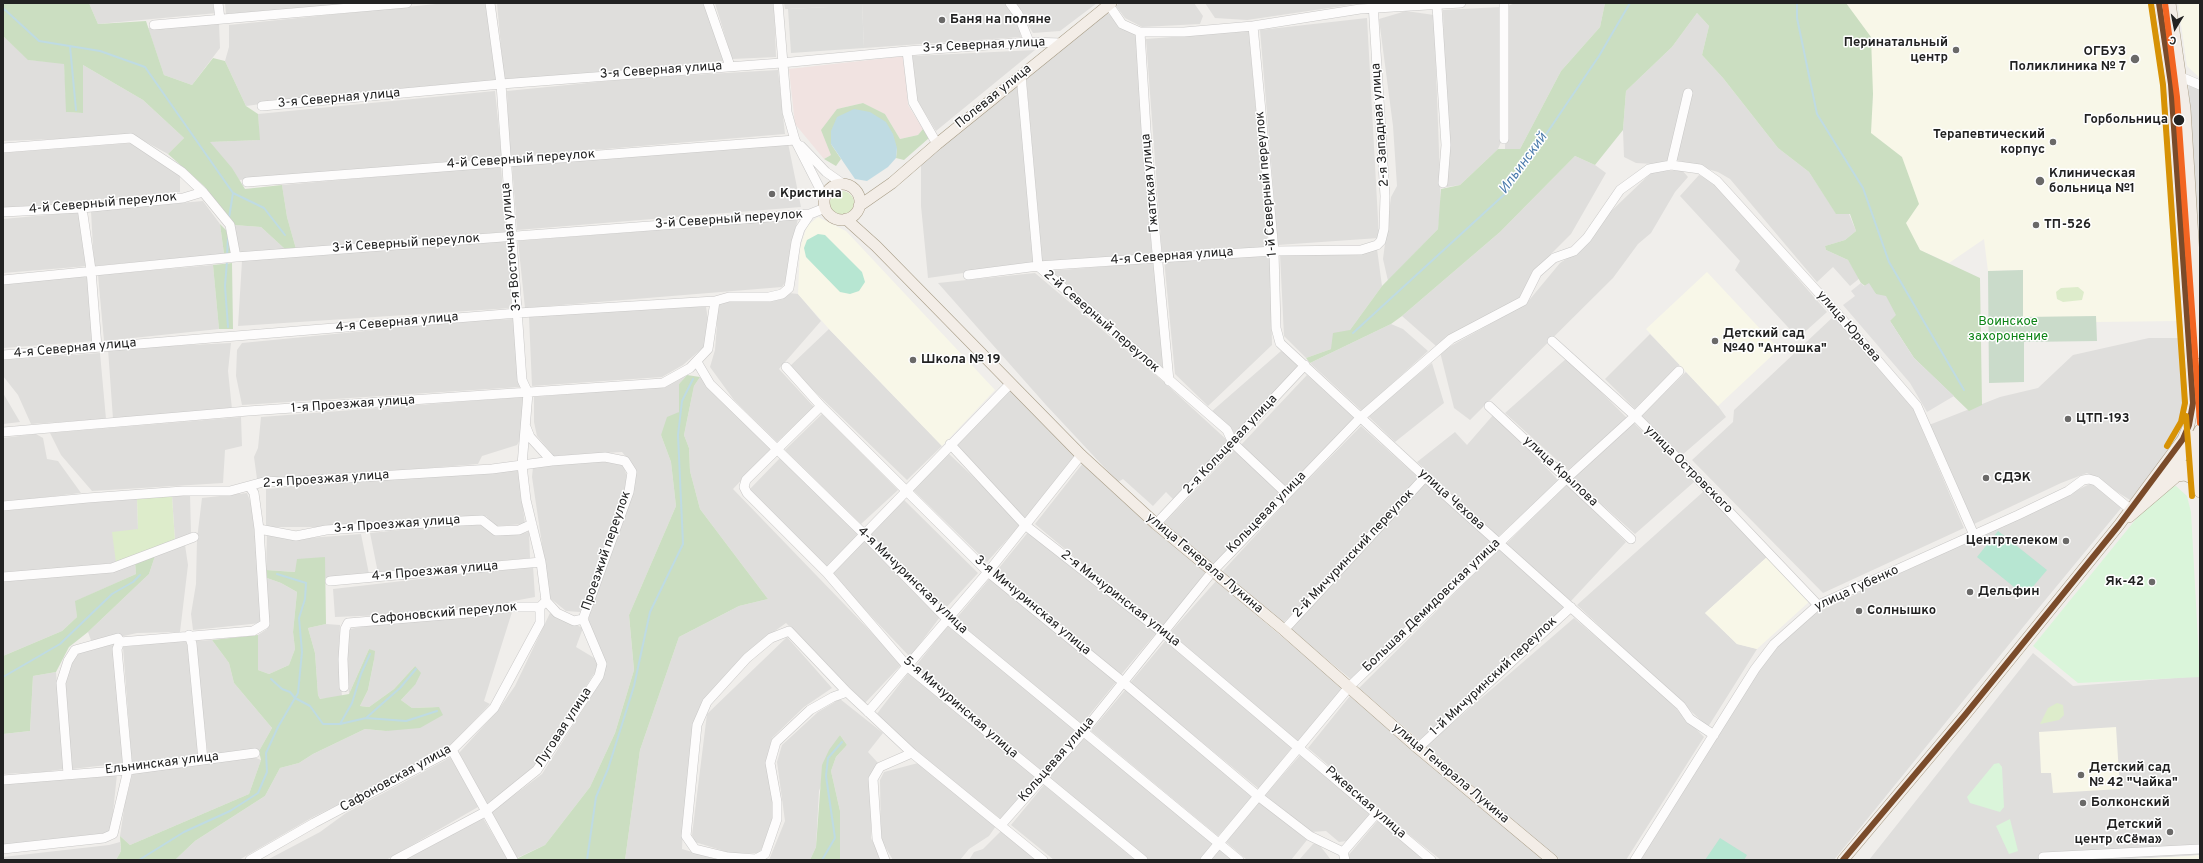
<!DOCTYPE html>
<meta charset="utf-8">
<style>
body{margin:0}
#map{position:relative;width:2203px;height:863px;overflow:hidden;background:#f0eeeb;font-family:Overpass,sans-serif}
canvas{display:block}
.frame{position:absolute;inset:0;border:4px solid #222;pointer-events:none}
.north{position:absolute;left:2155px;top:8px;width:40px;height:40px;-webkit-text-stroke:3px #fff;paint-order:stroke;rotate:190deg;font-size:11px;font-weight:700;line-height:16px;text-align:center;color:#222}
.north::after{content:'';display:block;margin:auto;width:14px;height:18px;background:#222;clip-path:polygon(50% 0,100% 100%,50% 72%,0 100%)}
</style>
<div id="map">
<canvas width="2203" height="863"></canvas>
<div class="frame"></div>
<div class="north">С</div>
</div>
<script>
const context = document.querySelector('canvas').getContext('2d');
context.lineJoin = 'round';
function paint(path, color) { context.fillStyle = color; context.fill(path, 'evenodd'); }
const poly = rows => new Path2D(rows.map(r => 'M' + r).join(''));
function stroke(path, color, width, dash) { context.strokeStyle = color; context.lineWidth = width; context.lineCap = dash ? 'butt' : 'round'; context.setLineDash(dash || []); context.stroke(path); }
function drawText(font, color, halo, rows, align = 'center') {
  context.font = font + ' Overpass,sans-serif'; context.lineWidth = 3; context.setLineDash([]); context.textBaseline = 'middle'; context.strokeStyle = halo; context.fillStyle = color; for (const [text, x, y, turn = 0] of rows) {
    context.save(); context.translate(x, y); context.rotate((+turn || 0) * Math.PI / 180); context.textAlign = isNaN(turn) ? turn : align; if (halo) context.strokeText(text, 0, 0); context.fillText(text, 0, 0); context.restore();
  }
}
paint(poly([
 [89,3,216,3,217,13,98,24],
 [225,3,360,3,226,14],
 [446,3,489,3,497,80,328,95,246,106,225,61,229,47,229,25],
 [497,3,704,3,725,61,504,81],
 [715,3,774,3,776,57,732,59],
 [784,3,828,3,828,7,788,9,785,9],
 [862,3,1007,3,1017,16,1021,37,864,48],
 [1015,3,1097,3,1060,31,1033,33],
 [1119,3,1194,3,1203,16,1200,24,1142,27,1125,18,1116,6],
 [1205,3,1363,3,1247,20,1215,18],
 [1515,3,1605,3,1600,27,1561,71,1520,149,1505,149,1508,6],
 [1501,7,1501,142,1498,149,1460,185,1447,187,1443,10],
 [1406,11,1434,15,1441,206,1438,229,1388,281,1383,259,1391,197,1397,186,1393,126,1379,19],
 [1107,12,1120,25,1136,35,1152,254,1042,262,1026,77],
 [1697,13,1709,26,1702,55,1723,78,1778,148,1809,172,1836,213,1849,214,1856,231,1845,240,1825,246,1826,250,1848,260,1860,278,1850,286,1833,267,1817,282,1730,179,1718,172,1676,160,1653,164,1636,163,1624,157,1623,130,1626,91,1672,47],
 [1367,18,1379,238,1278,245,1260,30],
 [219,24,220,48,192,85,164,75,148,28],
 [1249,31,1268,247,1162,255,1146,39],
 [3,36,29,60,64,63,67,112,83,113,83,65,143,100,184,138,168,154,135,136,3,141],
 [1035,50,936,131,917,100,912,56],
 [778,70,785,134,509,157,507,91,638,78],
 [2188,79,2200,89,2200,271],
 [1018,83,1034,263,928,278,921,206,921,161],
 [495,91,502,159,239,180,209,142,259,140,258,114],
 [133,143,180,175,180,192,3,208,3,153],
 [788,143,801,207,517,230,512,165],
 [1575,156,1595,165,1606,173,1571,234,1533,272,1520,299,1436,346,1402,316,1500,232],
 [501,166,506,232,296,249,287,217,282,185],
 [1682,170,1688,177,1675,192,1651,233,1638,244,1613,278,1470,420,1454,408,1440,352,1526,304,1560,263,1578,251,1605,217,1652,172],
 [1699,175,1714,182,1827,312,1798,338,1735,270,1740,261,1680,196],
 [203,201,220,224,224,254,94,266,91,211],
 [80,212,88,266,3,273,3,219],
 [798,219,791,247,786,281,782,287,525,308,518,241],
 [234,225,261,227,286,250,244,254,238,250],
 [508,241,512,308,238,326,242,261],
 [1377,249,1382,286,1350,330,1331,349,1306,358,1284,336,1280,254],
 [1270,250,1272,345,1208,406,1175,374,1164,259],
 [1158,262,1163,369,1049,271],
 [213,265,219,329,104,341,98,275],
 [1035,273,1165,383,1228,441,1173,499,1166,492,1153,506,1123,479,1118,482,1046,405,938,283],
 [91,274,94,341,3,348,3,284],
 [789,293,798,294,821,321,779,369,814,407,777,442,734,400,710,367,715,350,717,325,716,305,722,300],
 [668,307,706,307,709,326,707,344,683,365,662,377,532,386,529,317],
 [1834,316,1913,408,1964,528,1823,593,1692,460,1733,422,1734,410],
 [514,319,520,387,242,405,236,376,237,350,242,343,468,321],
 [1391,324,1403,329,1428,351,1362,411,1310,363],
 [829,329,942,446,907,480,789,367],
 [1650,334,1680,365,1635,409,1605,379],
 [2149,338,2180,338,2189,433,2130,500,2087,473,2061,483,1974,524,1929,425,2000,397,2038,388,2073,355],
 [231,343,228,371,232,409,113,419,108,349],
 [1281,351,1291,355,1301,365,1236,434,1211,412],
 [100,353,106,419,31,424,18,395,3,376,3,360],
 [1567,358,1627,418,1568,470,1505,413],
 [1432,363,1444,403,1395,442,1367,415],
 [1686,372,1718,406,1726,417,1681,456,1640,416],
 [687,375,679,384,679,412,661,435,671,462,676,506,629,615,634,670,615,733,590,787,545,845,517,858,490,813,542,774,603,678,589,622,589,613,633,493,632,464,622,452,554,456,537,436,534,422,534,397,620,390],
 [1307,375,1354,418,1286,488,1240,446],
 [700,377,772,448,733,489,902,664,865,703,786,623,775,631,705,698,683,827,682,849,719,860,625,860,640,750,679,637,739,606,768,599,700,509,690,471,689,448,684,435,694,386],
 [1011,389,1076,456,1026,519,954,445],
 [3,393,20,422,3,424],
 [523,397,521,438,517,445,482,456,478,464,281,480,257,479,254,457,258,448,261,417],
 [822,414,898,490,861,524,785,450],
 [1494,414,1559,481,1498,537,1417,462,1455,432,1467,445],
 [241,417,242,446,225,450,223,483,92,491,61,455,50,433],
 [1633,422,1694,482,1635,534,1572,478],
 [1361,426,1421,480,1283,623,1221,573,1289,499],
 [36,434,43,438,47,459,58,461,81,493,3,502,3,438],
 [1236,448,1283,492,1214,567,1163,524],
 [948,453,1022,523,987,562,912,489],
 [780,458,859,535,826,568,748,491],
 [606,461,623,464,627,477,624,494,580,612,566,611,550,598,532,477,533,467],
 [1083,463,1210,573,1161,629,1035,524],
 [518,469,525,524,495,526,486,516,318,527,266,527,266,489],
 [1425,483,1494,543,1353,681,1290,629],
 [2092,483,2122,507,2037,610,1834,860,1636,860,1685,788,1773,647,1801,620],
 [1567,484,1626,542,1571,601,1505,545],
 [1704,491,1767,557,1705,613,1737,644,1757,649,1708,727,1577,605],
 [247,493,253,508,261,623,193,630,191,614,196,584,197,539,202,498],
 [190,494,191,533,175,541,172,496],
 [137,497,138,529,116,563,3,573,3,511],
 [902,498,978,573,944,610,868,534],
 [481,522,496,536,529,532,530,558,378,573,370,533],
 [1029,531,1156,633,1120,676,994,574],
 [267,534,296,539,361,534,369,574,325,578,325,557,296,572,266,570],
 [864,538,940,617,910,657,830,573],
 [185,545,188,565,180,632,137,633,92,643,88,632,149,574,155,556],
 [1499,549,1567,608,1506,665,1419,740,1359,688],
 [135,562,136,574,76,601,77,617,62,631,3,656,3,581,122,569],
 [533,566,535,597,492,605,385,615,335,617,333,589],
 [991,577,1117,681,1081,725,955,620],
 [267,578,281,583,297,592,293,632,295,649,289,665,269,674,258,670,258,635,267,629],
 [1216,581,1344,689,1297,744,1168,635],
 [512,612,484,701,490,704,452,744,374,787,313,817,239,860,175,860,195,841,265,796,280,768,299,763,313,754,365,729,386,731,439,707,412,708,401,700,415,685,415,666,394,689,369,707,360,706,368,690,374,660,369,649,349,694,346,658,350,629,382,623],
 [550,613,583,628,576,647,596,659,599,666,532,770,487,804,459,753,499,709,515,686],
 [1574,618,1658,690,1704,737,1626,860,1560,860,1426,746],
 [326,624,340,625,339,651,342,697,320,699,318,695,315,653,308,628],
 [949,624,1076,729,1042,772,915,667],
 [787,637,832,688,804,707,772,738,767,764,775,815,769,836,759,853,730,853,695,842,692,835,707,714],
 [187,640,199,757,132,766,123,647],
 [212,640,229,663,234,683,272,728,259,751,208,756,194,641],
 [1166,640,1293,746,1259,789,1130,683],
 [113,643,124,763,72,769,66,699,65,681,69,665,79,652],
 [2033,653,2073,686,2200,676,2200,855,2116,860,1869,860],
 [56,672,64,769,44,772,3,774,3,734,30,731,33,676],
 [909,672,1037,778,1002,820,915,751,876,715],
 [1126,689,1253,796,1218,836,1091,731],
 [1350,696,1546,860,1441,860,1412,837,1308,748],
 [840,699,883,733,868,752,879,764,871,775,871,838,882,860,840,860,840,811,831,771,836,757,847,745,840,735,819,791,816,847,810,860,769,860,785,821,777,762,782,745,818,712],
 [1085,735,1213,844,1199,860,1148,860,1049,778],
 [1302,753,1371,813,1347,841,1339,842,1326,831,1311,832,1265,795],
 [254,757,261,760,249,794,130,845,120,836,125,803,133,772],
 [451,757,478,807,386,860,267,860,320,832,346,813],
 [918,763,996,826,989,836,969,849,960,860,893,860,881,840,880,780,884,772],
 [117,774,111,832,92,837,3,845,3,782],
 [1044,785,1135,860,1054,860,1011,825],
 [1259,801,1307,840,1291,860,1247,860,1226,842],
 [483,818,508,860,405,860],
 [1379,819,1423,860,1348,860,1347,857],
 [1001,831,1037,860,969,860,974,852,983,849],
 [120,842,121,851,116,860,3,860,3,857,109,845],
 [1318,843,1331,860,1299,860,1313,844],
 [1219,850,1232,860,1211,860]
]), '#dfdedc');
paint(poly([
 [905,56,908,105,923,129,918,135,900,139,885,114,863,103,837,109,831,155,824,159,795,124,789,69]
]), '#f1e3e1');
paint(poly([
 [1845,3,2151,3,2165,90,2179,321,2096,322,2096,317,2023,317,2023,270,1988,271,1984,239,1949,263,1920,250,1905,223,1902,157,1870,133,1873,94],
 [2178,3,2200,3,2200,78,2187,66],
 [818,217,846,231,995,390,942,446,829,329,798,294,800,248,807,226],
 [1707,272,1779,349,1718,406,1646,329],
 [1767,557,1810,601,1757,649,1737,644,1705,613],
 [2116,727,2120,789,2053,793,2051,773,2041,773,2039,732],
 [2200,855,2200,860,2116,860,2190,856]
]), '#f8f7e8');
paint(poly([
 [828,3,862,3,864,48,791,53,788,9,828,7]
]), '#dededc');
paint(poly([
 '830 203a12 12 0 1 1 24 0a12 12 0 1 1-24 0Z',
 [2078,287,2084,292,2082,300,2063,302,2057,299,2056,292,2061,288],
 [172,496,175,541,116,563,112,532,138,529,137,497],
 [2057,703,2063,705,2064,715,2059,720,2040,724,2048,708]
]), '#ddeccb');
paint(poly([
 [3,3,89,3,98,24,146,21,164,75,192,85,213,58,225,61,246,106,258,114,260,140,210,142,232,168,245,189,282,185,287,217,296,249,286,250,261,227,234,225,204,186,168,154,184,138,143,100,83,65,83,113,66,112,64,64,28,60,3,36],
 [1605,3,1846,3,1871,37,1873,94,1871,133,1902,157,1919,204,1906,223,1920,250,1980,278,1982,405,1969,411,1914,358,1890,321,1876,294,1861,283,1848,260,1826,250,1825,246,1845,240,1856,231,1850,214,1836,214,1809,172,1778,148,1723,78,1702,55,1709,26,1697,13,1672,47,1626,91,1623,130,1595,165,1575,156,1500,232,1402,316,1391,324,1310,363,1306,358,1331,349,1333,333,1350,330,1382,286,1438,229,1441,189,1460,185,1498,149,1520,149,1561,71,1600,27],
 [863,103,885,114,900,139,918,135,923,129,929,138,904,160,896,158,897,148,831,144,841,159,836,166,824,159,831,155,821,130,837,109],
 [220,224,230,234,233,254,224,254],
 [232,263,233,329,219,329,213,265],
 [687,375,700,377,694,386,684,435,689,448,690,471,700,509,768,599,739,606,679,637,640,750,625,860,514,860,545,845,590,787,615,733,634,670,629,615,676,506,671,462,661,435,667,417,679,412,679,384],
 [155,556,149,574,88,632,69,647,56,672,33,676,30,731,3,734,3,656,62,631,77,617,75,601,136,574,135,562],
 [325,557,326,624,308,628,315,653,318,695,320,699,349,694,369,649,375,651,374,660,368,690,360,706,369,707,394,689,415,666,421,673,415,685,401,700,412,708,439,707,443,715,420,728,386,731,365,729,313,754,299,763,280,768,265,796,195,841,175,860,116,860,121,851,120,836,130,845,249,794,261,760,259,751,272,728,234,683,229,663,212,640,258,635,258,670,269,674,289,665,295,649,293,632,297,592,281,583,267,578,266,570,295,572,297,559],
 [840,735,847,745,836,757,831,771,840,811,840,860,810,860,816,847,822,765,829,750]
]), '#cbdec1');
paint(poly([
 [2023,270,2023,317,2096,316,2097,341,2024,342,2024,382,1989,383,1988,271]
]), '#cadbca');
paint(poly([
 [2176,486,2187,496,2191,512,2200,677,2078,683,2033,646,2136,519,2168,487],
 [1999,763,2002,767,2004,807,2000,812,1970,803,1967,797,1994,764],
 [2010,819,2018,851,2009,854,1996,826]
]), '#daf5da');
paint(poly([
 [818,234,825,235,862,272,865,282,859,291,850,294,840,292,806,257,804,248,807,240],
 [1998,531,2047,570,2025,596,1977,557],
 [1720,838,1747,855,1744,860,1705,860]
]), '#b7e6d2');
paint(poly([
 [1861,283,1864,286,1869,283,1876,294,1886,296,1896,315,1890,321,1914,358,1954,396,1927,412,1910,383,1843,305,1855,296,1851,291]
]), '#e0dfde');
paint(poly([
 [854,109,870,112,886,122,893,134,897,148,896,158,888,167,867,181,855,179,831,144,831,131,837,117]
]), '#bfdbe3');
stroke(poly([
 [1797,3,1797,18,1817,114,1863,188,1889,262,1964,390],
 [3,8,39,41,100,51,145,67,233,193,264,208,285,235],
 [70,46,76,110],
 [229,218,233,193],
 [227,256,228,237],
 [227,261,225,286,228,327],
 [1353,333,1507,192,1599,56,1630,3],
 [3,677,60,644,112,594,133,582,140,575],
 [271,679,282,689,290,692,295,698,310,706,323,724,340,724,352,703,361,674,370,654],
 [366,718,400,688,416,669],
 [340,724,366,718,406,721,437,711],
 [139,860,184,832,230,811,258,793,267,772,266,753,278,727,298,693,302,652,299,618,305,599,306,583,277,574],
 [587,860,596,797,608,769,634,686,650,612,683,544,678,435,682,401,693,379],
 [822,860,835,838,826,776,828,758,842,742]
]), '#bfdbe3', 2);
const minor = poly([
 [218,3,220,19],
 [708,3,730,66],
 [778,3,787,112,795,140,819,187,824,202],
 [1010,3,1018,14,1029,42],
 [1109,5,1122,24,1140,32,1184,32,1253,26,1360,9,1461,3],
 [1437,6,1446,145,1443,183],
 [154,25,407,3],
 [1253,26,1274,251,1276,328,1280,343,1425,477,1681,706,1690,719,1714,735],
 [1140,32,1147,146,1169,381],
 [907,51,913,102,937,144],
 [1021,75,1038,266,1227,430,1233,443,1286,493],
 [2181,77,2200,85],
 [262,106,501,84,781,63,907,51,1029,42,1061,43],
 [1504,139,1504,3],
 [801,146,826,172,843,184],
 [3,148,131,138,182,172,203,192,230,225,236,257],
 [1671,165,1688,93],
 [247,182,795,140],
 [82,208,91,270,97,347],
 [3,212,82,208,183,198,203,192],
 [968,275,1038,266,1158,258,1274,251,1361,250,1377,245,1381,241,1384,229,1385,196,1373,3],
 [3,280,236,257,810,214],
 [1552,341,1635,416,1702,483,1818,605],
 [3,355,518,313,715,301,729,297,769,297,782,294,789,288,796,242,800,229,810,214,825,208],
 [697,362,710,384,863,533,947,619,1239,860],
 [786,367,821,406,988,572,1123,682,1258,796,1310,836,1343,852],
 [821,406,746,480,744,487,747,493,827,573,908,667,1143,860],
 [1489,406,1631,539],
 [526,427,530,437,552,461],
 [3,432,248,411,663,383,690,368,708,349,715,301],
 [950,444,1025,525,1163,633,1431,860],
 [3,506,88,498,183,491,230,491,267,481,281,482,492,469,552,461,605,457,625,461,632,472,629,492,583,619,602,664,599,676,537,770,485,812,395,860],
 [1156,524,1305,365],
 [259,529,296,536,326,530,441,522,482,520,496,531,519,530,532,524],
 [827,573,1010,384],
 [3,577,112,568,194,537],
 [330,581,541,562],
 [546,601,557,613,574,621,583,619],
 [1284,630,1425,477],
 [189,635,192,644,203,760],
 [120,642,253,631,265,624,259,529,254,493,249,486],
 [344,687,343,659,345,629,348,623,469,613,511,607,540,607],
 [847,692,833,697,810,710,776,742,770,763,777,802,777,819,765,854,756,859,728,857,695,849,686,836,697,725,707,702,747,658,771,638,789,631,847,692,912,753,1043,860],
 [868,712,988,572,1081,455],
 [1418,748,1571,607],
 [452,750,513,860],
 [68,774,61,683,68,661,75,650,118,638,120,642],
 [3,780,128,770,255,753],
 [1001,825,1084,731,1212,572,1361,417,1451,339,1523,301,1537,273,1554,258,1574,251,1587,238,1620,190,1649,169,1671,165,1700,169,1717,181,1836,312,1917,406,1974,535],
 [3,849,104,838,113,834,128,770,117,649,120,642],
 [2043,857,2200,849],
 [250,860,314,823,452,750,494,708,540,623,540,607,546,601,541,562,526,500,522,465,528,393,522,380,501,84,490,3],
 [885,860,877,839,873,779,880,767,912,753],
 [1205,860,1349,687,1567,478,1635,416,1679,371],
 [1345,860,1343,852,1376,814],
 [1635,860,1755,669,1774,644,1818,605,2018,515,2068,491,2083,480,2089,479,2096,481,2131,510]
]);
const major = poly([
 [2170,3,2185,109,2200,353],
 '824 202a18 18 0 1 1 36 0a18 18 0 1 1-36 0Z',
 [859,206,892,183,937,144,1111,3],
 [846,219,876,246,1081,455,1156,524,1284,630,1418,748,1552,860],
 [2195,436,2199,486],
 [2170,468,2181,466,2193,467,2200,471],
 [2153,492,2193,443,2200,430],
 [2129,517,2177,476,2185,475,2196,480,2200,492],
 [1843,860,1965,715,2119,525,2183,439,2189,425,2193,403,2171,84,2159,3]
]);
stroke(minor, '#c9c8c7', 10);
stroke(major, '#a79c86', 12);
stroke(minor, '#fdfcfc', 9);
stroke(major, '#f3ede7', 11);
stroke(poly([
 [1843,860,1965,715,2119,525,2183,439,2189,425,2193,403,2171,84,2159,3]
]), '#7a4b2a', 6);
stroke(poly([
 [2151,4,2163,85,2185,403,2181,422,2167,446],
 [2186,416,2192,496]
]), '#d79205', 6);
stroke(poly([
 [2165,3,2177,97,2200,423]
]), '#f26522', 6);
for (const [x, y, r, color] of [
 [942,20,4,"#6a6968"],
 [1956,50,4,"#6a6968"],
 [2135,59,5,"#6a6968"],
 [2179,120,6,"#222"],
 [2053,142,4,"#6a6968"],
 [2040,181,5,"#6a6968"],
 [772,194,4,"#6a6968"],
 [2036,225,4,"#6a6968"],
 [1715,341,4,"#6a6968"],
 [913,360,4,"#6a6968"],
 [2068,419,4,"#6a6968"],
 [1986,478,4,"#6a6968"],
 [2066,541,4,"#6a6968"],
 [2152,582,4,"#6a6968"],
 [1970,592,4,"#6a6968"],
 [1859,611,4,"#6a6968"],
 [2081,775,4,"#6a6968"],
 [2083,803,4,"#6a6968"],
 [2170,832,4,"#6a6968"]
]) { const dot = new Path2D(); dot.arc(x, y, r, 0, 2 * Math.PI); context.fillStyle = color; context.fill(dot); stroke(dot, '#fff', 1.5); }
drawText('bold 13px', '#222', '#fff', [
 ["Баня на поляне",950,20],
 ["Перинатальный",1948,43,"right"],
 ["центр",1948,58,"right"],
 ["ОГБУЗ",2126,52,"right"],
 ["Поликлиника № 7",2126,67,"right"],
 ["Терапевтический",2045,135,"right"],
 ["корпус",2045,150,"right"],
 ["Клиническая",2049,174],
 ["больница №1",2049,189],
 ["Кристина",780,194],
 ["ТП-526",2044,225],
 ["Детский сад",1723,334],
 ["№40 \"Антошка\"",1723,349],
 ["Школа № 19",921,360],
 ["ЦТП-193",2076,419],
 ["СДЭК",1994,478],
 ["Центртелеком",2058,541,"right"],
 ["Як-42",2144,582,"right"],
 ["Дельфин",1978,592],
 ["Солнышко",1867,611],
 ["Детский сад",2089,768],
 ["№ 42 \"Чайка\"",2089,783],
 ["Болконский",2091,803],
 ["Детский",2162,825,"right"],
 ["центр «Сёма»",2162,840,"right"]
], 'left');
drawText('13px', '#222', '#fff', [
 ["3-я Северная улица",984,46,-3],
 ["3-я Северная улица",661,71,-4],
 ["Полевая улица",994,97,-39],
 ["3-я Северная улица",339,99,-5],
 ["2-я Западная улица",1381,125,-94],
 ["4-й Северный переулок",521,160,-4],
 ["Гжатская улица",1151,183,-95],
 ["1-й Северный переулок",1267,184,-95],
 ["4-й Северный переулок",103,204,-5],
 ["3-й Северный переулок",729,220,-4],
 ["3-й Северный переулок",406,244,-4],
 ["3-я Восточная улица",512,247,-95],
 ["4-я Северная улица",1172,257,-4],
 ["2-й Северный переулок",1101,322,41],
 ["4-я Северная улица",397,323,-5],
 ["улица Юрьева",1848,327,49],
 ["4-я Северная улица",75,349,-5],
 ["1-я Проезжая улица",353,405,-4],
 ["2-я Кольцевая улица",1231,445,-47],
 ["улица Островского",1688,470,45],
 ["улица Крылова",1560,472,43],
 ["2-я Проезжая улица",326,480,-4],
 ["улица Чехова",1451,500,42],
 ["Кольцевая улица",1267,513,-46],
 ["3-я Проезжая улица",397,525,-4],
 ["Проезжий переулок",607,551,-71],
 ["2-й Мичуринский переулок",1354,554,-47],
 ["улица Генерала Лукина",1204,564,40],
 ["4-я Проезжая улица",435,572,-5],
 ["4-я Мичуринская улица",912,581,44],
 ["улица Губенко",1857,589,-25],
 ["2-я Мичуринская улица",1120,599,38],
 ["3-я Мичуринская улица",1032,606,40],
 ["Большая Демидовская улица",1432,606,-44],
 ["Сафоновский переулок",444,614,-5],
 ["1-й Мичуринский переулок",1494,677,-43],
 ["5-я Мичуринская улица",960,708,41],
 ["Луговая улица",564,728,-57],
 ["Кольцевая улица",1057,760,-49],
 ["Ельнинская улица",162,764,-7],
 ["улица Генерала Лукина",1450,774,40],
 ["Сафоновская улица",396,779,-29],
 ["Ржевская улица",1365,803,41]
]);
drawText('bold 13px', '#222', '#fff', [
 ["Горбольница",2168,120]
], 'right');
drawText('13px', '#0c8416', '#fff', [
 ["Воинское",2008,322],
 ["захоронение",2008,337]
]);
drawText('italic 14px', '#4a7aab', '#fff', [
 ["Ильинский",1524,164,-54]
]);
</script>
